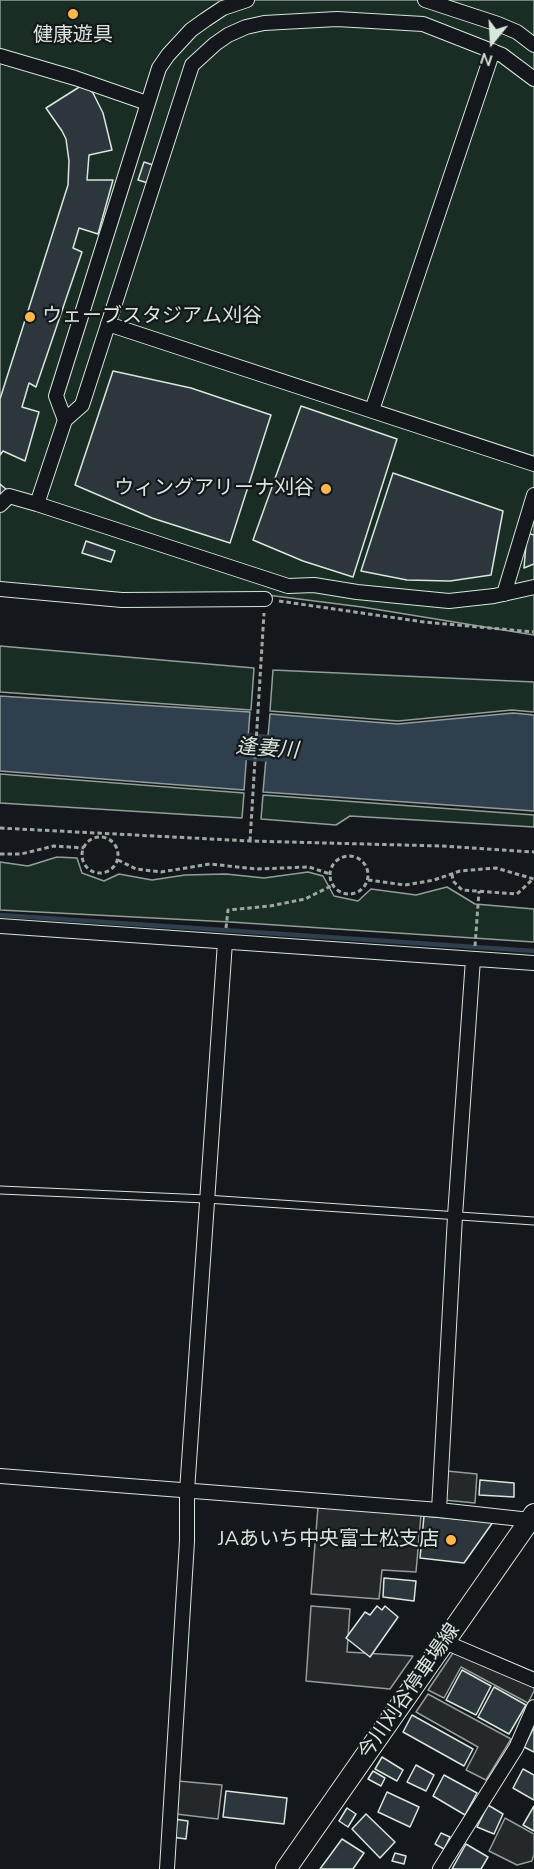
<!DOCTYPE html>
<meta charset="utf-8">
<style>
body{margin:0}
#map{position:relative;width:534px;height:1869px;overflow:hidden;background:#14181c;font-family:"Nunito Sans",sans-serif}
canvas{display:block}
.north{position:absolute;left:462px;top:12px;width:60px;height:60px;-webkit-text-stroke:4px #14181c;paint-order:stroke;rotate:198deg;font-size:16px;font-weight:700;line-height:24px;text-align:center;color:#d8e6dc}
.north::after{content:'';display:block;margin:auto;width:21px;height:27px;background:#d8e6dc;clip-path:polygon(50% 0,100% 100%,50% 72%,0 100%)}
</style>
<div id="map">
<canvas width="534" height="1869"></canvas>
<div class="north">N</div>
</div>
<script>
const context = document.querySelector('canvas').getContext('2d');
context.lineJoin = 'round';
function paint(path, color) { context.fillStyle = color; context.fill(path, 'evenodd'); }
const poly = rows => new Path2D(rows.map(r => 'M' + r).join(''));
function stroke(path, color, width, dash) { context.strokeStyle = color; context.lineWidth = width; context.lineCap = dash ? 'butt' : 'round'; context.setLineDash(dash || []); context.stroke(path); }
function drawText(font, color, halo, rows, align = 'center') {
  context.font = font + ' "Nunito Sans","Noto Sans JP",sans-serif'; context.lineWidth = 4.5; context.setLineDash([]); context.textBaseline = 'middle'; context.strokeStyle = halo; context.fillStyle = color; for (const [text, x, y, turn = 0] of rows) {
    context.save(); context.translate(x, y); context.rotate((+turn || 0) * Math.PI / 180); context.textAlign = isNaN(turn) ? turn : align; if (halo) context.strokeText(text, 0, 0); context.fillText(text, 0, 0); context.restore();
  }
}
const green = poly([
 [0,0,534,0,534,635,362,607,267,595,126,596,0,592,0,0],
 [0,646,254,668,251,710,0,692,0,646],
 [273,670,534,682,534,712,512,710,398,721,270,711,273,670],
 [0,774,244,793,242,818,0,803,0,774],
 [263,795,534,815,534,827,350,816,336,825,261,819,263,795],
 [57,857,77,858,82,873,104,881,119,874,152,880,185,875,226,874,264,878,308,872,323,876,334,896,358,901,371,889,416,895,447,887,475,904,534,909,534,942,230,922,0,910,0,862,28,866,57,857]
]);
paint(green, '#1a2d24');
stroke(green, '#939e99', 1.5);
const parking = poly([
 [447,1471,477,1474,475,1503,444,1500,447,1471],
 [318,1507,421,1515,416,1572,382,1570,379,1599,311,1594,318,1507],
 [311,1606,350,1609,347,1652,413,1656,390,1689,306,1681,311,1606],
 [455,1650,534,1686,534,1691,528,1703,461,1667,444,1698,428,1690,455,1650],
 [428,1694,511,1739,486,1780,466,1770,478,1747,416,1712,428,1694],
 [178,1781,222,1785,218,1819,176,1814,178,1781],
 [505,1818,534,1834,534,1854,532,1861,517,1865,489,1851,505,1818]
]);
paint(parking, '#24282b');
stroke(parking, '#939e99', 1.5);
const water = poly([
 [0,696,250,712,244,790,0,771,0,696],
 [513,713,534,715,534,811,263,792,270,714,398,724,513,713]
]);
paint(water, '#2f3f4d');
stroke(water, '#939e99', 1.5);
stroke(poly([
 [0,915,534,951]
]), '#2f3f4d', 4.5);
stroke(poly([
 [211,744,304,751]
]), '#2f3f4d', 27);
const building = poly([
 [84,84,93,93,103,113,112,150,89,155,87,180,113,180,98,234,79,228,73,248,82,252,36,387,29,383,22,407,39,412,25,461,3,451,0,455,0,399,68,185,69,161,66,139,62,131,46,108,84,84],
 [144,162,153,165,148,183,138,180,144,162],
 [113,371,191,388,271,415,230,543,152,518,75,485,113,371],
 [301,406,397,439,353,577,303,561,253,540,301,406],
 [393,473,503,511,491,575,450,581,407,580,361,571,393,473],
 [0,484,7,490,0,498,0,484],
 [527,533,534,535,534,564,524,568,527,533],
 [86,541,115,551,111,562,82,553,86,541],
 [480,1480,514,1483,514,1497,479,1495,480,1480],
 [424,1516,493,1522,464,1563,420,1558,424,1516],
 [384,1578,416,1581,414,1601,383,1597,384,1578],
 [377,1606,382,1610,385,1606,398,1617,370,1657,346,1638,365,1612,370,1615,377,1606],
 [462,1670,491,1686,476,1715,446,1700,462,1670],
 [494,1687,526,1705,509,1734,478,1717,494,1687],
 [412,1715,473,1749,464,1766,403,1732,412,1715],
 [534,1727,534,1752,524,1747,534,1727],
 [382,1757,403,1770,397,1781,375,1769,382,1757],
 [416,1765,434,1775,426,1791,407,1782,416,1765],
 [523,1769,534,1775,534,1800,513,1788,523,1769],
 [373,1771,385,1778,381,1786,368,1779,373,1771],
 [444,1775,477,1793,465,1815,433,1796,444,1775],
 [226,1791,287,1798,284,1824,223,1817,226,1791],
 [387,1792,419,1807,410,1827,378,1812,387,1792],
 [488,1805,503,1814,494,1834,477,1827,488,1805],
 [534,1806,534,1831,523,1825,534,1806],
 [347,1808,356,1814,348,1827,339,1821,347,1808],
 [366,1814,395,1842,380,1858,352,1829,366,1814],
 [174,1819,188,1821,186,1839,172,1837,174,1819],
 [441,1833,450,1837,444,1849,435,1844,441,1833],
 [342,1839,364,1853,353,1869,320,1869,342,1839],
 [466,1844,488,1857,481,1869,452,1869,466,1844],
 [395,1853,406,1856,404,1864,392,1861,395,1853]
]);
paint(building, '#2c363c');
stroke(building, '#d8e6dc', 1.5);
const lane = poly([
 [0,1190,206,1199,534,1221]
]);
const street = poly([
 [425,0,498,24,517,32,534,45],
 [0,56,75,78,147,103],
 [108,324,534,464],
 [372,410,493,51],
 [65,420,56,396,159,68,168,55,191,30,205,20,223,8,247,0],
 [37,504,288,586,314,585,357,592,449,601,494,596,534,587],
 [0,505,9,496,37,504,65,420,82,405,192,65,215,44,228,35,246,27,264,23,337,19,423,24,502,55,534,79],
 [0,589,122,600,265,599],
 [504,594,534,495],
 [0,926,534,963],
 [0,1476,439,1510,530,1520],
 [439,1510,455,1216,473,959],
 [445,1642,534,1680],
 [167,1869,187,1541,187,1491,225,942],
 [440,1869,516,1748,534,1707]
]);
const secondary = poly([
 [286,1869,534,1514]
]);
stroke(lane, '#d8e6dc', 9);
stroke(street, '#d8e6dc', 16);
stroke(secondary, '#d8e6dc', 22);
stroke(poly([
 [279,601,424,622,534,632],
 [0,828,250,841,441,846,534,852],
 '82 855a18 18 0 1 1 36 0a18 18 0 1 1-36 0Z',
 [250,841,264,613],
 [0,854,21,854,54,846,84,848],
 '330 875a19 19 0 1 1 38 0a19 19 0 1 1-38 0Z',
 [118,860,136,869,161,872,210,864,256,869,309,867,330,874],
 [452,874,453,881,462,890,517,894,533,879],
 [368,880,405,885,434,880,460,871,496,868,534,879],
 [226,928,228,910,270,906,305,899,333,885],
 [475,946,479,891]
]), '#9da8a2', 3, [4.5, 3]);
stroke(lane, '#14181c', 7);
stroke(street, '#14181c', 14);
stroke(secondary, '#14181c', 20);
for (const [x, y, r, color] of [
 [73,14,6,"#ffb74d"],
 [30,317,6,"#ffb74d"],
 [326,489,6,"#ffb74d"],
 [451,1540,6,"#ffb74d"]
]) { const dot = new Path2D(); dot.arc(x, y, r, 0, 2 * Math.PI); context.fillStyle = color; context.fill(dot); stroke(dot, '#14181c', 2); }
drawText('20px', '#d8e6dc', '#14181c', [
 ["健康遊具",73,36,"center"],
 ["ウェーブスタジアム刈谷",42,317,"left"],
 ["ウィングアリーナ刈谷",314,489],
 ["JAあいち中央富士松支店",439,1540]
], 'right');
drawText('20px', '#d8e6dc', '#14181c', [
 ["今川刈谷停車場線",410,1692,-55]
]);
drawText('italic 21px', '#d8e6dc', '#14181c', [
 ["逢妻川",267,750,4]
]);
</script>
